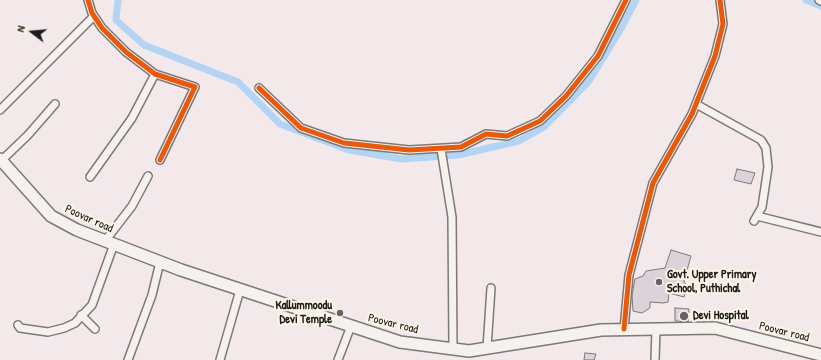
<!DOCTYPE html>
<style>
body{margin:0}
#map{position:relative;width:821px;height:360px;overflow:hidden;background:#f3e9ea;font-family:"Patrick Hand",sans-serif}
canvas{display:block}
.north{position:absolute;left:12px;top:12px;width:40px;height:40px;-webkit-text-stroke:3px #fcf5e5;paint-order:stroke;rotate:286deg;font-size:11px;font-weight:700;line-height:16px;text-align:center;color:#1c1c1c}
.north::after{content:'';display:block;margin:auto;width:14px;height:18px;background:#1c1c1c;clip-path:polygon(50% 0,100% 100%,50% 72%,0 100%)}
</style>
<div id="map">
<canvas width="821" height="360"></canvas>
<div class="north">N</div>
</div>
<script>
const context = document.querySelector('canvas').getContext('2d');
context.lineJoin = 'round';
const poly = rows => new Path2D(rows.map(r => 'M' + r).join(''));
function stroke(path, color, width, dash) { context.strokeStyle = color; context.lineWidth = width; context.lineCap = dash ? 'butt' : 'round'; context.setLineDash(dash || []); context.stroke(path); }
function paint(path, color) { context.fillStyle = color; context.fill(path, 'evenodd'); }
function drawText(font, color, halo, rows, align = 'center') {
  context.font = font + ' "Patrick Hand",sans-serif'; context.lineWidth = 4; context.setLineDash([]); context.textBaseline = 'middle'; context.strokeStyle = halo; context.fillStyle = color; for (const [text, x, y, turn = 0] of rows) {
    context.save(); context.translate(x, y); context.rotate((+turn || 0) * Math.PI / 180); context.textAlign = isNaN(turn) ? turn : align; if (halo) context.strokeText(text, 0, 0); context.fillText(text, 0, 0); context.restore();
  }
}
stroke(poly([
 [118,0,116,20,144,45,238,82,280,124,349,150,402,159,458,155,519,141,544,127,589,81,619,32,636,0],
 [806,0,821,6]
]), '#b3d4f2', 7);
const building = poly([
 [737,169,755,173,751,184,734,180,737,169],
 [671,250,691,256,684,281,687,288,684,297,669,293,668,302,663,303,650,302,650,308,642,313,633,311,632,295,635,279,643,276,646,271,665,268,671,250],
 [675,308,689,309,688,322,675,321,675,308],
 [585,353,596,354,594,360,584,360,585,353]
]);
paint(building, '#ded2da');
stroke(building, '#7d7879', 1);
const minor = poly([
 [88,0,92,13,102,28,126,52,155,74,195,87,160,160],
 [819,0,821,1],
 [259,88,301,128,344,143,409,150,461,147,486,134,507,136,540,121,566,96,598,56,626,0],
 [696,104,761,140,766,148,768,167,762,207,754,221],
 [0,110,94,16],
 [441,149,452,217,453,348],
 [2,160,28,135,55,104],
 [90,177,132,118,155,74],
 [757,216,821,232],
 [105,241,132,206,148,176],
 [81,315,95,329],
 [18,325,20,328,48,332,64,328,75,323,92,305,114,244],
 [624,329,629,275,653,183,692,114,715,56,723,24,720,0],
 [487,348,491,288],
 [128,360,152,295,160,262],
 [220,360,240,290],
 [338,360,351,326],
 [655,360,656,329]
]);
const primary = poly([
 [0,159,51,216,77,230,181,270,400,342,469,351,601,330,715,328,821,355]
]);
stroke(minor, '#7d7879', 10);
stroke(primary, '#7d7879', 14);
stroke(minor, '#f5f1ec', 7);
stroke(primary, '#f5f1ec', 11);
stroke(poly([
 [88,0,92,13,102,28,126,52,155,74,195,87,160,160],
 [259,88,301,128,344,143,409,150,461,147,486,134,507,136,540,121,566,96,598,56,626,0],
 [624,329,629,275,653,183,692,114,715,56,723,24,720,0]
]), '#e8590c', 5);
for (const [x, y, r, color] of [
 [659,282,4,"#676464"],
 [340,313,4,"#676464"],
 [684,316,5,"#676464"]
]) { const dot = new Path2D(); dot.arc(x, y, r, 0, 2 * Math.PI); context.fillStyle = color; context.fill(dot); stroke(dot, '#fcf5e5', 1.5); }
drawText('12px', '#1c1c1c', '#fcf5e5', [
 ["Poovar road",89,219,24],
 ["Poovar road",393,324,14],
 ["Poovar road",784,332,14]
]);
drawText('bold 12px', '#1c1c1c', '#fcf5e5', [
 ["Govt. Upper Primary",667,275],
 ["School, Puthichal",667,289],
 ["Kallummoodu",332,306,"right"],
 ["Devi Temple",332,320,"right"],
 ["Devi Hospital",693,316]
], 'left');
</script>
